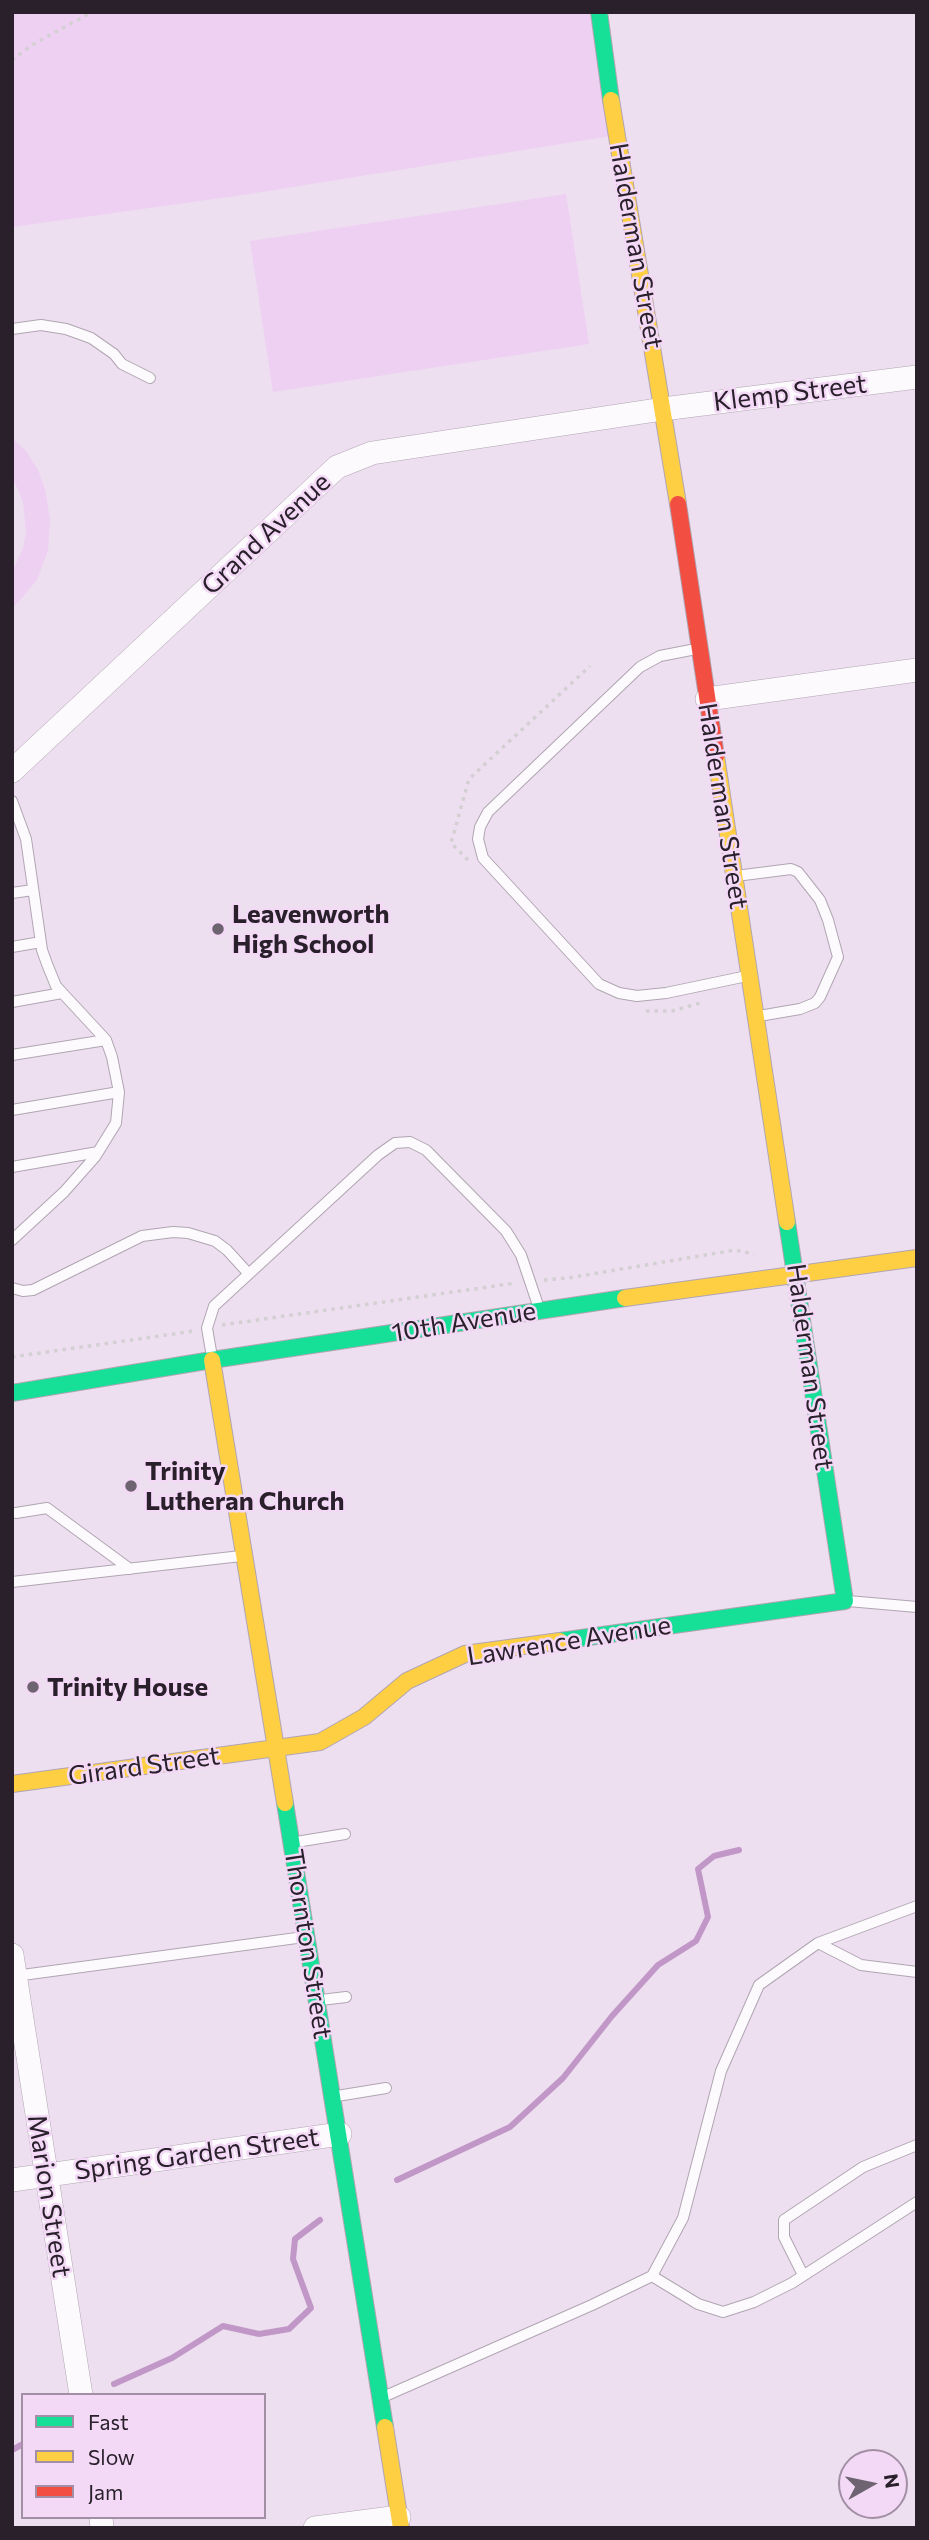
<!DOCTYPE html>
<style>
body{margin:0}
#map{position:relative;width:929px;height:2540px;overflow:hidden;background:#eedff0;font-family:Commissioner,sans-serif}
canvas{display:block}
.frame{position:absolute;inset:0;border:14px solid #29202b;pointer-events:none}
.legend{position:absolute;left:21px;top:2393px;width:245px;height:126px;box-sizing:border-box;background:#f3d9f6;border:2px solid #a28fa5;margin:0;padding:9px 12px;list-style:none;font-size:21px;color:#29202b}
.legend li{display:flex;align-items:center;gap:14px;height:35px}
.legend b{width:35px;border:2px solid #a28fa5}
.north{position:absolute;left:838px;top:2449px;width:70px;height:70px;box-sizing:border-box;background:#f3d9f6;border:2px solid #a28fa5;border-radius:50%;rotate:81deg;font-size:19px;font-weight:700;line-height:28px;text-align:center;color:#29202b}
.north::after{content:'';display:block;margin:auto;width:24px;height:32px;background:#6e6370;clip-path:polygon(50% 0,100% 100%,50% 72%,0 100%)}
</style>
<div id="map">
<canvas width="929" height="2540"></canvas>
<div class="frame"></div>
<ul class="legend">
<li><b style="height:9px;background:#16e098"></b>Fast</li>
<li><b style="height:9px;background:#ffcf43"></b>Slow</li>
<li><b style="height:9px;background:#f24e42"></b>Jam</li>
</ul>
<div class="north">N</div>
</div>
<script>
const context = document.querySelector('canvas').getContext('2d');
context.lineJoin = 'round';
function paint(path, color) { context.fillStyle = color; context.fill(path, 'evenodd'); }
const poly = rows => new Path2D(rows.map(r => 'M' + r).join(''));
function stroke(path, color, width, dash) { context.strokeStyle = color; context.lineWidth = width; context.lineCap = dash ? 'butt' : 'round'; context.setLineDash(dash || []); context.stroke(path); }
function drawText(font, color, halo, rows, align = 'center') {
  context.font = font + ' Commissioner,sans-serif'; context.lineWidth = 5; context.setLineDash([]); context.textBaseline = 'middle'; context.strokeStyle = halo; context.fillStyle = color; for (const [text, x, y, turn = 0] of rows) {
    context.save(); context.translate(x, y); context.rotate((+turn || 0) * Math.PI / 180); context.textAlign = isNaN(turn) ? turn : align; if (halo) context.strokeText(text, 0, 0); context.fillText(text, 0, 0); context.restore();
  }
}
paint(poly([
 [12,12,599,12,617,135,243,195,12,227],
 [566,194,589,344,273,392,250,241],
 [12,438,26,451,38,470,45,489,50,520,48,551,37,580,12,609,12,572,23,548,26,532,23,502,12,476]
]), '#edd0f2');
stroke(poly([
 [397,2180,510,2127,563,2078,612,2016,658,1965,696,1941,708,1917,698,1869,714,1856,739,1850],
 [114,2384,172,2358,223,2326,259,2334,289,2329,311,2308,293,2259,295,2239,320,2220],
 [12,2450,23,2444]
]), '#c097c7', 6);
const lane = poly([
 [12,329,41,325,66,329,91,338,114,354,122,364,150,378],
 [696,649,660,656,640,667,488,812,480,827,478,839,483,858,599,984,619,993,637,996,666,993,747,976],
 [12,801,26,839,42,950,47,964,56,986,106,1040,112,1057,119,1092,116,1123,95,1157,64,1192,12,1240],
 [736,876,791,869,798,872,820,900,828,920,838,957,820,997,815,1003,800,1009,759,1016],
 [12,893,33,890],
 [12,947,41,942],
 [12,1002,62,993],
 [12,1055,106,1040],
 [12,1110,119,1092],
 [12,1167,98,1152],
 [12,1288,23,1291,33,1290,142,1236,173,1232,188,1233,215,1241,227,1250,248,1273],
 [212,1357,207,1328,214,1306,378,1155,395,1143,410,1142,426,1150,506,1231,521,1255,539,1308],
 [16,1513,47,1508,130,1569],
 [12,1582,241,1556],
 [848,1601,917,1607],
 [296,1842,345,1834],
 [818,1943,861,1965,917,1972],
 [15,1976,304,1937],
 [321,2000,346,1997],
 [337,2096,386,2088],
 [803,2275,784,2237,784,2220,863,2167,917,2145],
 [652,2276,698,2304,723,2312,754,2302,792,2283,917,2202],
 [383,2397,592,2305,652,2276,683,2218,721,2071,759,1985,818,1943,917,1906]
]);
const street = poly([
 [707,699,917,670],
 [12,771,337,467,372,453,663,409,917,377],
 [12,1955,81,2395],
 [12,2180,340,2134],
 [101,2517,102,2528],
 [315,2528,399,2517]
]);
const fast = poly([
 [599,12,611,100],
 [12,1393,212,1360,625,1298],
 [560,1641,845,1601,787,1222],
 [285,1803,385,2427]
]);
const slow = poly([
 [611,100,678,504],
 [716,756,787,1222],
 [625,1298,917,1258],
 [212,1360,285,1803],
 [12,1784,320,1742,364,1717,407,1681,465,1654,560,1641],
 [385,2427,401,2528]
]);
const jam = poly([
 [678,504,716,756]
]);
stroke(lane, '#b0a5b2', 12);
stroke(street, '#b0a5b2', 24);
stroke(fast, '#b0a5b2', 18);
stroke(slow, '#b0a5b2', 18);
stroke(jam, '#b0a5b2', 18);
stroke(poly([
 [12,60,32,45,92,12],
 [468,860,451,843,469,779,590,666],
 [646,1011,672,1011,700,1003],
 [544,1280,568,1278,735,1250,754,1254],
 [222,1325,516,1283],
 [12,1357,194,1331]
]), '#d3cfd3', 3.5, [3.5, 5]);
stroke(lane, '#fcfafd', 10);
stroke(street, '#fcfafd', 23);
stroke(fast, '#16e098', 16);
stroke(slow, '#ffcf43', 16);
stroke(jam, '#f24e42', 16);
for (const [x, y, r, color] of [
 [218,929,7,"#6e6370"],
 [131,1486,7,"#6e6370"],
 [33,1687,7,"#6e6370"]
]) { const dot = new Path2D(); dot.arc(x, y, r, 0, 2 * Math.PI); context.fillStyle = color; context.fill(dot); stroke(dot, '#f3d9f6', 2.5); }
drawText('26px', '#29202b', '#f3d9f6', [
 ["Halderman Street",636,246,80],
 ["Klemp Street",790,393,-7],
 ["Grand Avenue",266,534,-43],
 ["Halderman Street",723,806,81],
 ["10th Avenue",464,1322,-9],
 ["Halderman Street",810,1367,82],
 ["Lawrence Avenue",569,1641,-9],
 ["Girard Street",144,1766,-8],
 ["Thornton Street",308,1944,81],
 ["Spring Garden Street",197,2154,-8],
 ["Marion Street",49,2196,81]
]);
drawText('bold 26px', '#29202b', '#f3d9f6', [
 ["Leavenworth",232,914],
 ["High School",232,944],
 ["Trinity",145,1471],
 ["Lutheran Church",145,1501],
 ["Trinity House",47,1687]
], 'left');
</script>
